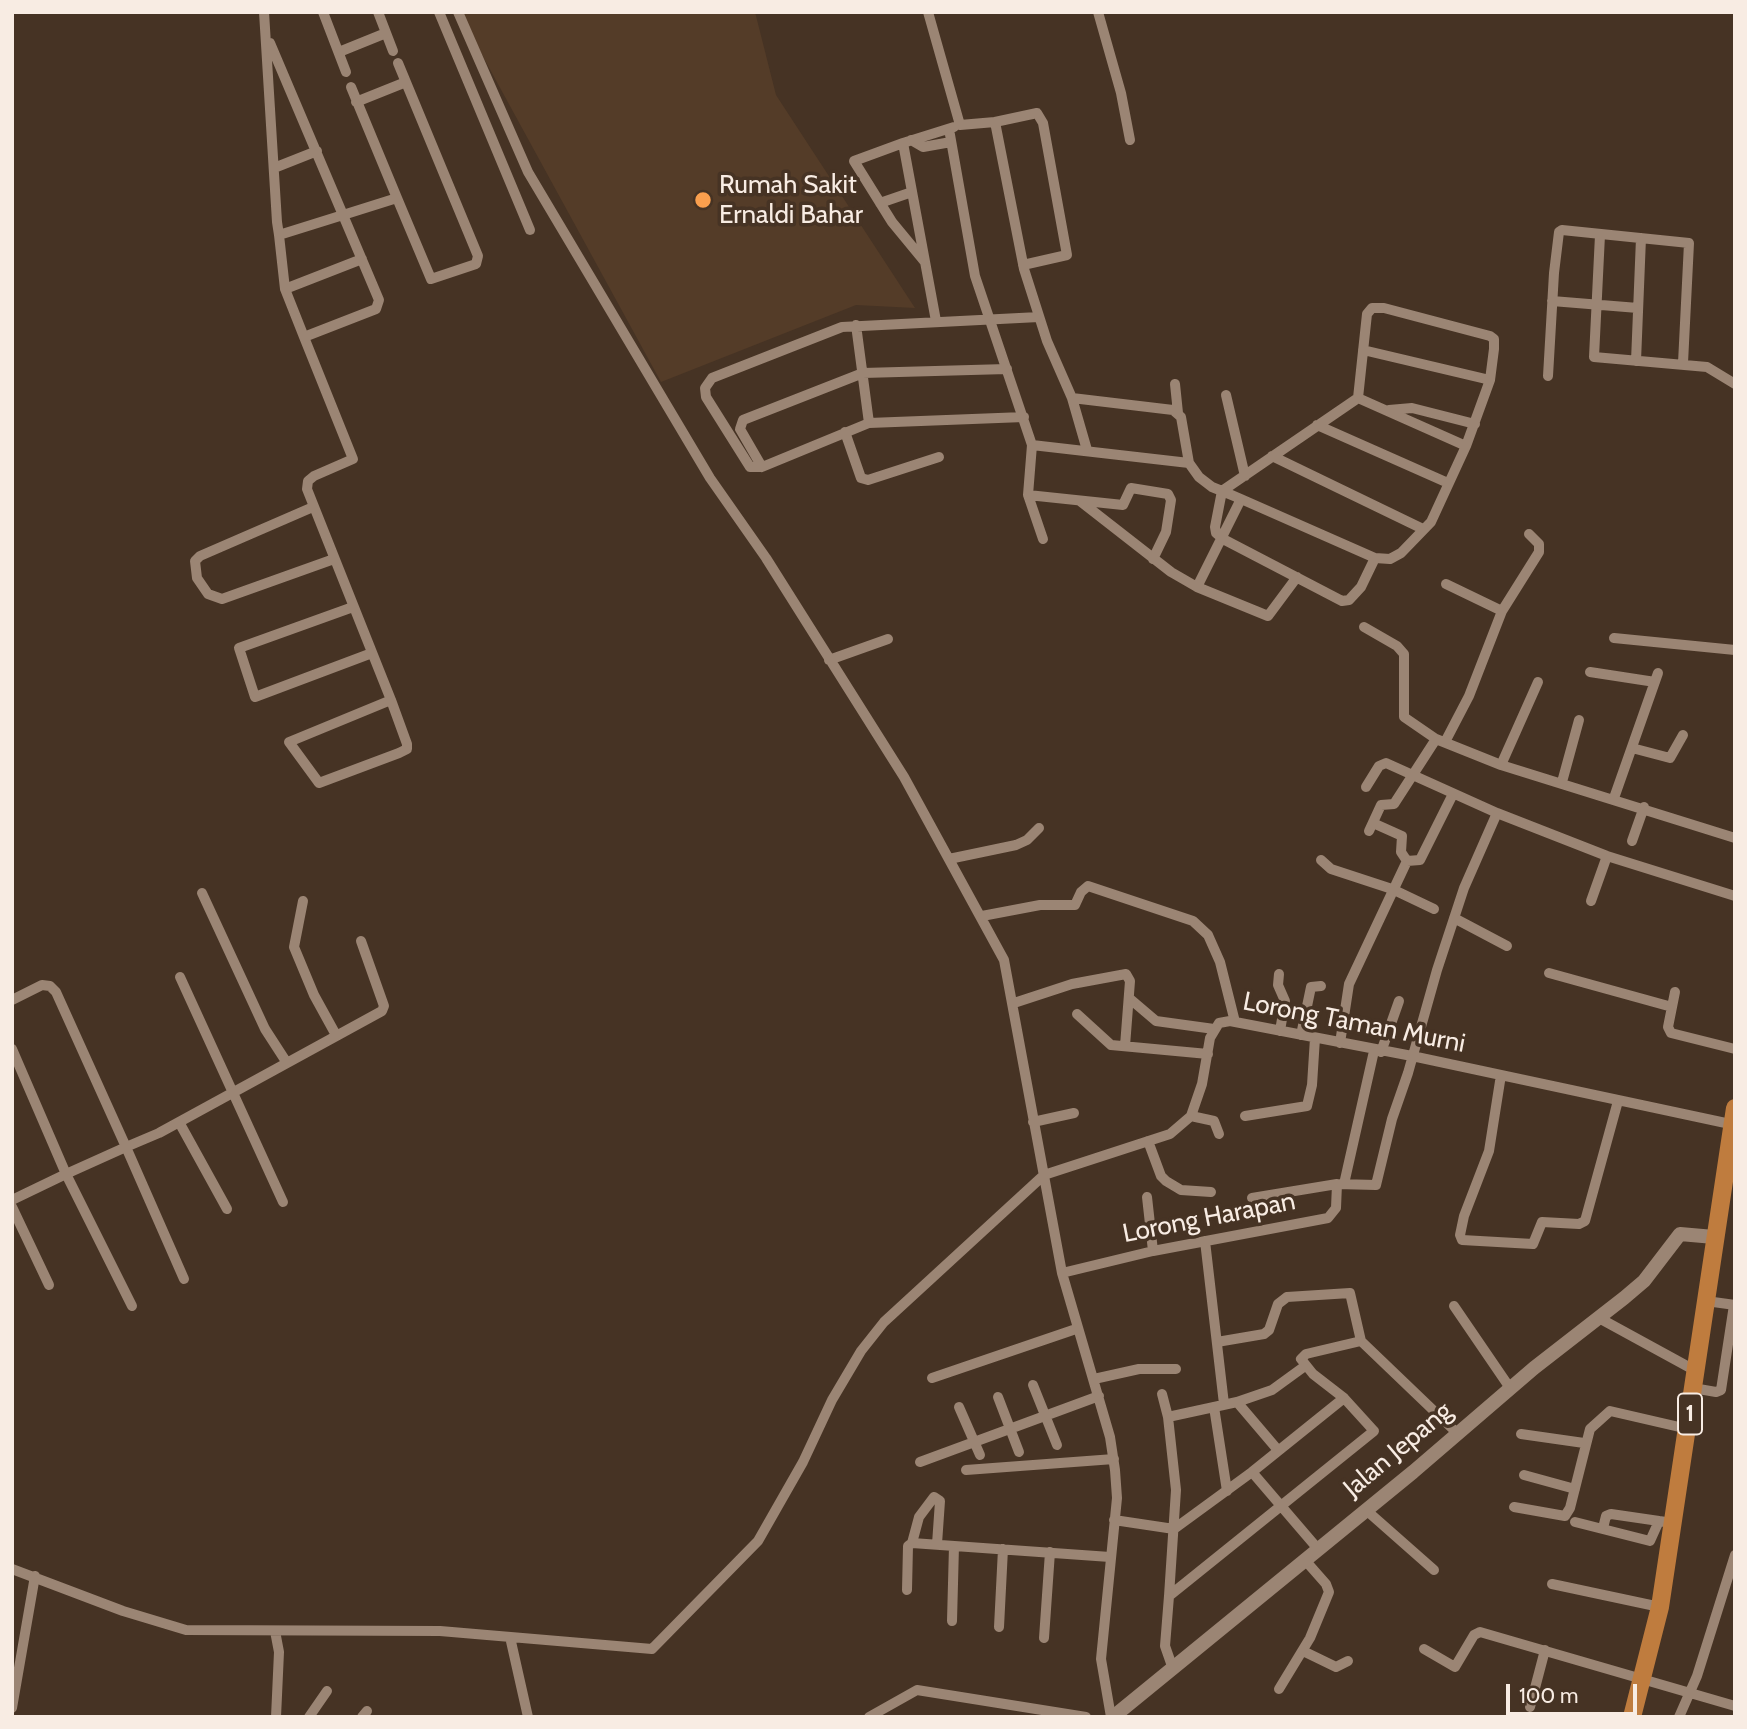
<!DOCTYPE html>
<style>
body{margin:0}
#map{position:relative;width:1747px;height:1729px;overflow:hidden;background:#463324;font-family:Cabin,sans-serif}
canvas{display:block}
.frame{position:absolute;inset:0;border:14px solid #f8ece3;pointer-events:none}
.scale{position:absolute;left:1506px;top:1684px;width:131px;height:32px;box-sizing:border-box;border:4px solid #f8ece3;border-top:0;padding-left:9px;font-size:21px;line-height:24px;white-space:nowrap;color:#f8ece3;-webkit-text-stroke:5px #463324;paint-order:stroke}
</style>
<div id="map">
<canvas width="1747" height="1729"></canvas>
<div class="frame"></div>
<div class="scale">100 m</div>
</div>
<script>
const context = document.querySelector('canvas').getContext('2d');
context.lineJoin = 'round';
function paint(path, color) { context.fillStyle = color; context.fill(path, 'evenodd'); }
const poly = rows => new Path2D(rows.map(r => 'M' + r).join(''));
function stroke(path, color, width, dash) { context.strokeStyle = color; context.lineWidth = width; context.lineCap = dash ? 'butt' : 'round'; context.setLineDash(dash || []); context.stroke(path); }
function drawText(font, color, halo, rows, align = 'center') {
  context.font = font + ' Cabin,sans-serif'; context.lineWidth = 7; context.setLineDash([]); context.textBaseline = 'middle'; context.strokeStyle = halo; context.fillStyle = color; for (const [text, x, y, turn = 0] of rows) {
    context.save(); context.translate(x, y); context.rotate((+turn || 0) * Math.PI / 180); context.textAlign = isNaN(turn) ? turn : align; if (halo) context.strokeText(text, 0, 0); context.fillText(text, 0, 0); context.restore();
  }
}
paint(poly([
 [463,12,755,12,776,95,915,308,856,305,661,382,475,42]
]), '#543c28');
stroke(poly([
 [264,12,277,222,279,235,285,289,304,337,376,309,379,300,343,215,279,235],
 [323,12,346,72],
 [378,12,393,51],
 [439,12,530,230],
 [458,12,528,172,710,478,766,558,904,777,1004,960,1062,1273,1110,1437,1115,1470,1117,1498,1101,1659,1111,1717],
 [928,12,960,125,995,122,1024,269,1047,341,1072,398,1087,450],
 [1098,12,1121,93,1130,140],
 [270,43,343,215,397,198,351,87],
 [339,52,386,33],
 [356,102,406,82],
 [995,122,1037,113,1043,123,1067,255,1023,265],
 [949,129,975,276,1032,445,1189,463,1199,477,1212,487,1222,491,1241,499,1375,558,1390,559,1401,553,1431,522,1466,446,1358,398,1222,491,1215,527,1216,533,1223,539,1342,601,1349,600,1361,587,1375,558],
 [911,140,923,147,951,142],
 [903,143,854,161,892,222,925,262],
 [274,168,317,151],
 [397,198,431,279,476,264,478,256,398,63],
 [880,203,912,192],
 [1600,235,1594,357,1707,367,1735,384],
 [285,289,362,259],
 [1552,301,1638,308],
 [936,321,903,143,954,127],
 [856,325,869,423],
 [304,337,353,459,314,476,308,481,307,489,391,700,407,744,407,749,399,753,319,783,289,742,391,700],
 [1363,350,1490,380],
 [1636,361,1641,238],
 [1007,369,863,373,743,420,740,429,762,467,869,423,1024,417],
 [1548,376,1554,273,1559,232,1562,230,1689,243,1683,363],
 [1175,384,1178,413],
 [1226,395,1245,476],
 [1072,398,1173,410,1181,417,1189,463],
 [1358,398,1367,314,1372,308,1384,308,1490,336,1494,339,1494,349,1490,380,1466,446],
 [1389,410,1412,408,1475,424],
 [1317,425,1448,483],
 [845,432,861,478,868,480,939,457],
 [1032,445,1028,495,1123,505,1131,488,1168,494,1171,500,1166,532,1153,559],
 [1272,456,1423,529],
 [762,467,750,467,706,397,705,388,712,378,842,327,1039,317],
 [1028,495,1043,539],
 [1080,501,1171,572,1197,587,1241,499],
 [313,507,200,556,195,561,197,578,208,594,222,599,334,559],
 [1446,584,1502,611],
 [1197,587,1268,616,1297,577],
 [353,607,239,648,255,697,372,653],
 [1364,627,1397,646,1404,654,1404,717,1436,739],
 [1614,638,1735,650],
 [829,660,888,639],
 [1590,672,1655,682],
 [1538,682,1501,765,1735,838],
 [1445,742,1469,696,1502,611,1539,552,1539,544,1529,534],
 [1632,748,1670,758,1683,735],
 [1562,782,1579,720],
 [1366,787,1379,766,1386,763,1497,813,1607,856,1735,896],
 [1614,798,1658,673],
 [1373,823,1402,836,1401,852,1407,861],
 [1369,831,1381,805,1394,804,1436,739,1501,765],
 [1632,841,1644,807],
 [949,859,1016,845,1027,840,1039,828],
 [1321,860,1331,869,1392,889,1434,909],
 [1407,861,1420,860,1453,794],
 [303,901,294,947,314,995,336,1035],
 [1591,901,1607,856],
 [982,916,1040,905,1075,905,1081,892,1088,886,1193,921,1208,935,1220,962,1235,1022],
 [1454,918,1507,946],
 [1549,973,1672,1007],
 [1279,974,1278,985,1285,1001,1280,1031],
 [180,977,283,1202],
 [1675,992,1668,1027,1671,1033,1735,1049],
 [1129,998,1156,1021,1214,1029],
 [12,1000,42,985,50,986,56,992,126,1147,66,1174,132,1306],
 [1014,1003,1072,984,1126,974,1130,981,1125,1046],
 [1077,1014,1111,1045,1208,1054],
 [1301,1035,1311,987,1321,986],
 [1340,1043,1349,984,1407,861],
 [12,1049,66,1174,12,1200],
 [1381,1052,1399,1001],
 [287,1063,382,1011,384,1006,361,941],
 [1501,1075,1489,1151,1464,1216,1460,1235,1462,1240,1533,1244,1542,1222,1579,1224,1585,1221,1618,1101],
 [1191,1116,1214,1121,1219,1134],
 [1245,1116,1307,1106,1312,1085,1315,1038],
 [179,1122,227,1209],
 [1033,1122,1074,1113],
 [1148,1141,1161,1176,1166,1181,1181,1190,1211,1192],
 [1344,1184,1374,1051],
 [1147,1197,1153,1251],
 [1252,1198,1337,1184,1376,1185,1392,1119,1408,1073,1437,970,1464,888,1497,813],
 [12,1207,49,1285],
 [1205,1241,1224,1404],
 [1062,1273,1153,1251,1328,1218,1336,1208,1337,1184],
 [184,1279,126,1147,159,1133,287,1063,265,1029,202,893],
 [1706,1301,1735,1305],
 [1454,1306,1510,1388],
 [1599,1318,1696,1371],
 [1217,1342,1264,1334,1269,1330,1278,1304,1287,1297,1350,1293,1361,1341,1457,1433],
 [932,1378,1076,1329],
 [1094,1379,1139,1369,1176,1369],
 [1033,1385,1057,1445],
 [1693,1388,1716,1392,1721,1390,1734,1305],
 [1162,1394,1168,1417,1176,1490,1169,1596],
 [998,1397,1019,1452],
 [1237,1402,1272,1390,1305,1366],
 [959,1407,980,1455],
 [1214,1407,1227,1491],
 [1168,1417,1237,1402,1277,1449],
 [1521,1434,1584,1443],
 [920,1462,1099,1396],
 [966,1470,1114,1459],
 [1524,1475,1575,1489],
 [1514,1507,1565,1516,1570,1508,1590,1429,1610,1411,1688,1429],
 [1366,1510,1434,1570],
 [1114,1520,1174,1529,1252,1472],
 [1575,1522,1650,1541,1659,1521,1673,1523],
 [1603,1528,1606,1516,1611,1514,1659,1521],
 [912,1543,919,1517,934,1497,940,1501,937,1544],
 [1318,1549,1252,1472,1344,1398],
 [12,1569,123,1611,186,1630,440,1631,652,1649,758,1541,803,1462,832,1400,861,1351,884,1322,1044,1175,1170,1134,1191,1116,1202,1084,1210,1038,1219,1023,1230,1021,1412,1056,1735,1125],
 [1552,1584,1660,1607],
 [907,1590,908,1546,912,1543,1110,1557],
 [952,1621,954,1546],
 [999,1627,1003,1549],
 [275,1631,279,1652,276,1717],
 [510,1637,528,1717],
 [1044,1638,1050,1552],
 [1424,1649,1455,1667,1474,1635,1480,1632,1735,1706],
 [1303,1651,1336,1667,1348,1661],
 [1172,1666,1165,1646,1169,1596,1374,1431,1344,1398,1313,1374,1301,1359,1306,1354,1361,1341],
 [1279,1689,1310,1638,1329,1592,1326,1584,1304,1559],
 [1530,1707,1545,1650],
 [12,1708,35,1576],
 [309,1717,327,1691],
 [362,1717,367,1711],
 [869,1717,917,1690,1086,1717],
 [1679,1717,1697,1676,1735,1555]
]), '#9b8574', 10);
stroke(poly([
 [1113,1717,1413,1472,1534,1368,1624,1298,1644,1281,1680,1234,1714,1237]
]), '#9b8574', 14);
stroke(poly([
 [1632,1717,1660,1607,1735,1108]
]), '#bf7c3e', 18);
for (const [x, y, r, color] of [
 [703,200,9,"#fa9f4e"]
]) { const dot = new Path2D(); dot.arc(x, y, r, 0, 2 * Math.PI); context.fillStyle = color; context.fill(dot); stroke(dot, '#463324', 2.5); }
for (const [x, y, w] of [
 [1690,1414,24]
]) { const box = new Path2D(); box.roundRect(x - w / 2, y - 20.5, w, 41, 5); context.fillStyle = '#463324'; context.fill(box); stroke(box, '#f8ece3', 2); }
drawText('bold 24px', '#f8ece3', null, [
 ["1",1690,1414]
]);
drawText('26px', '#f8ece3', '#463324', [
 ["Rumah Sakit",719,185],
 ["Ernaldi Bahar",719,215]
], 'left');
drawText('26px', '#f8ece3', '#463324', [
 ["Lorong Taman Murni",1354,1023,11],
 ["Lorong Harapan",1209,1218,-11],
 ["Jalan Jepang",1398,1450,-40]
]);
</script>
